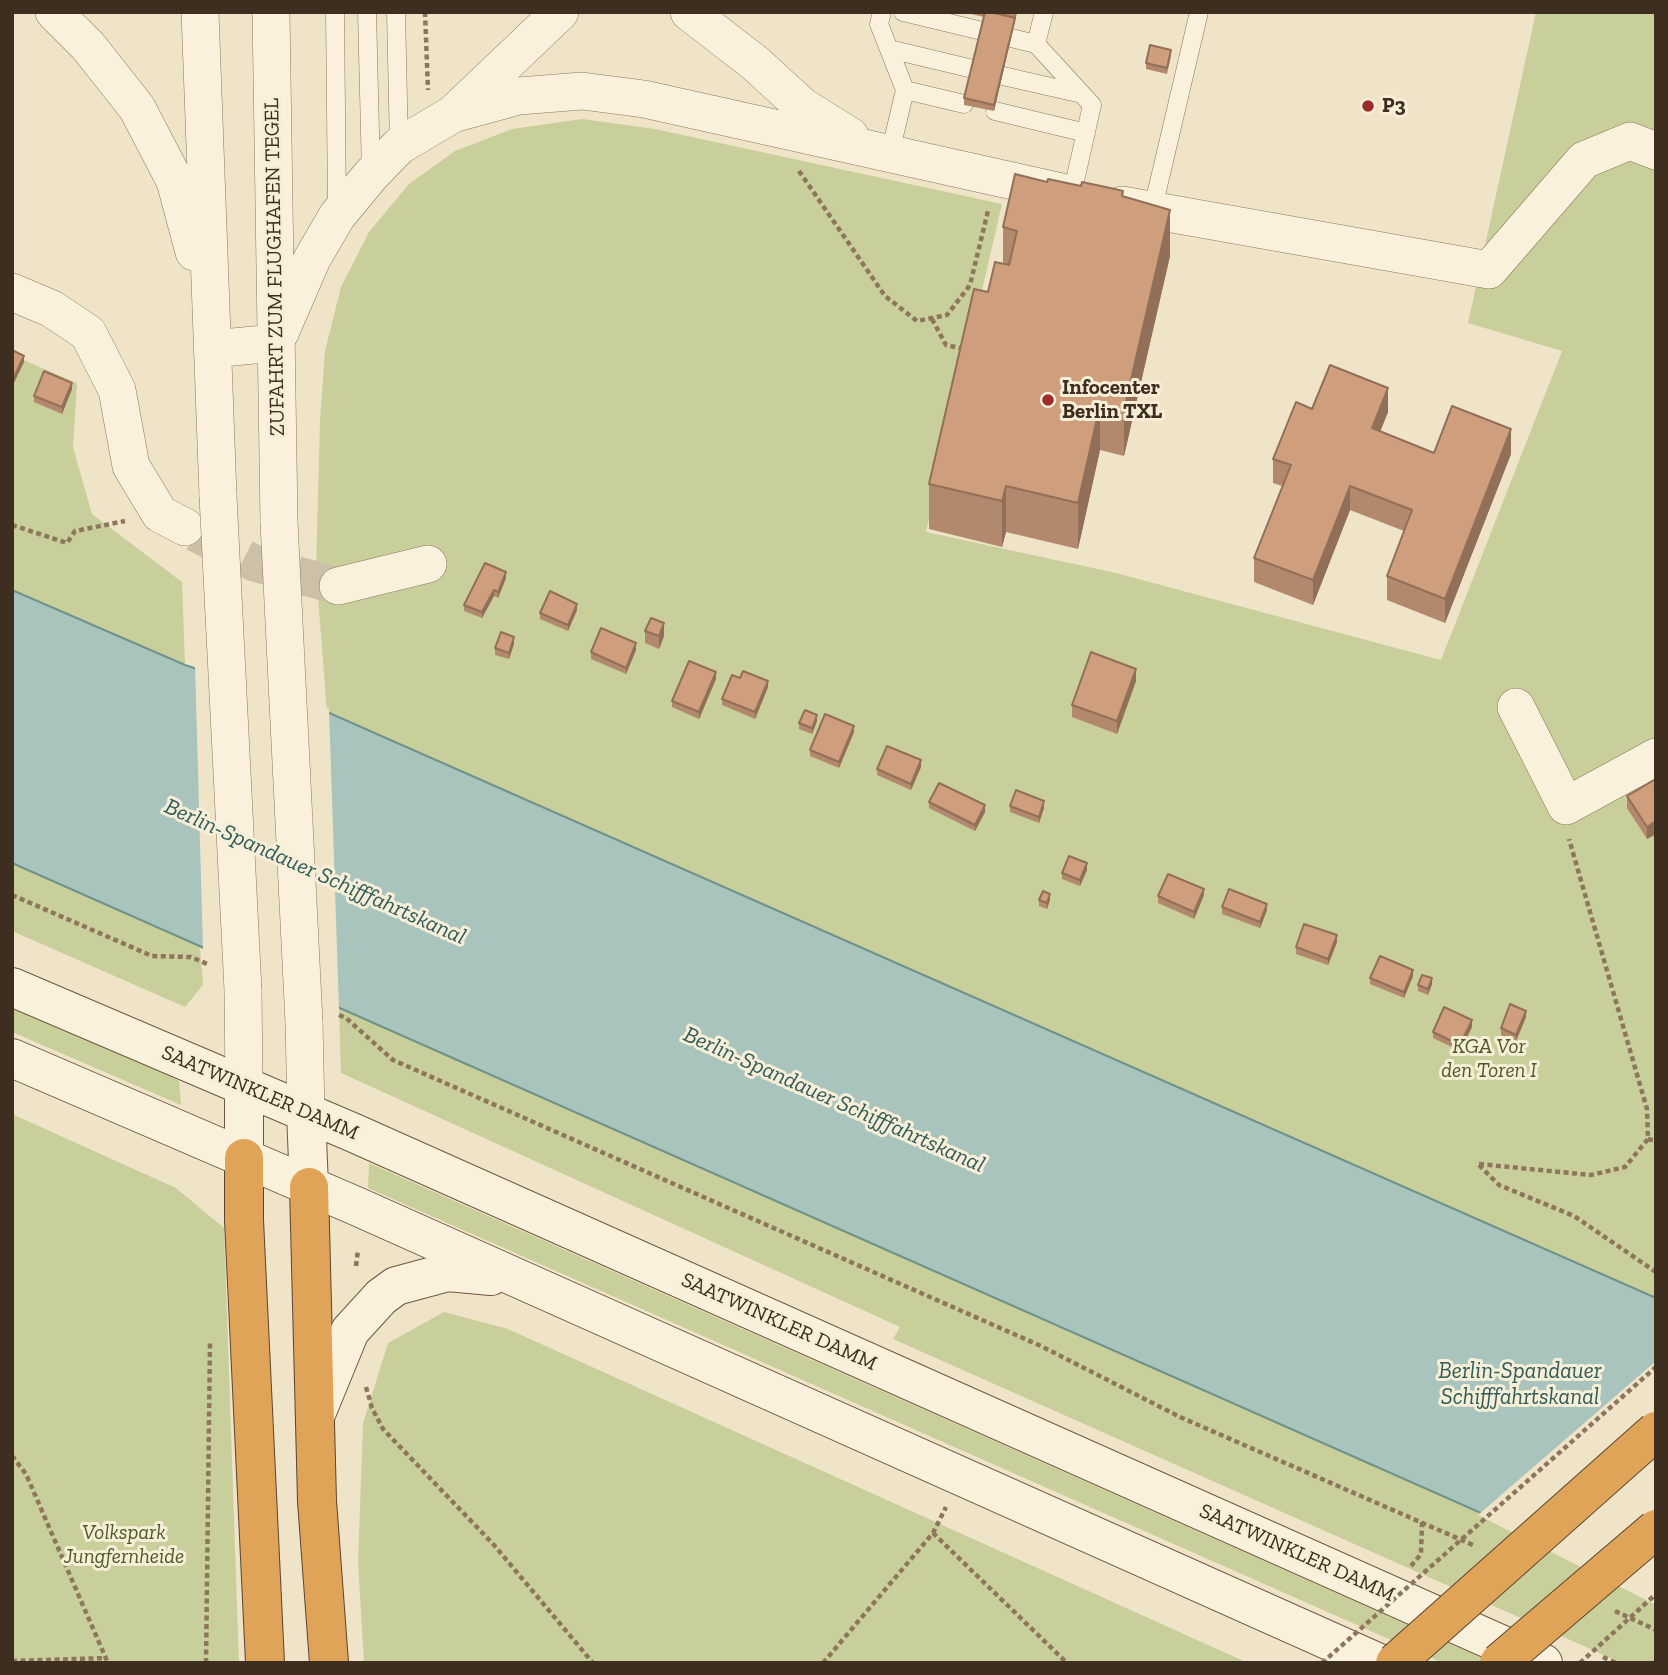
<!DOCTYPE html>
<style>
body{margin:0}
#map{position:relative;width:1668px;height:1675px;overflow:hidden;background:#f0e4c8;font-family:"Zilla Slab",serif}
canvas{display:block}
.frame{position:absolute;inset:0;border:14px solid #3d2e20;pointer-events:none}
</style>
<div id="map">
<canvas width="1668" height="1675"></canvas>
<div class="frame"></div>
</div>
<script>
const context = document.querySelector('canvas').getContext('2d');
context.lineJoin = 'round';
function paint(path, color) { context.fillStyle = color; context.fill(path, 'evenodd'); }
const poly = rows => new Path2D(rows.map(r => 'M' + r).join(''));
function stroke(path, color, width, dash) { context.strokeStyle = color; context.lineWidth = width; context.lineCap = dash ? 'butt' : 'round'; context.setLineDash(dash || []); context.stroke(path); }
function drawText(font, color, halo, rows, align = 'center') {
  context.font = font + ' "Zilla Slab",serif'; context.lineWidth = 6; context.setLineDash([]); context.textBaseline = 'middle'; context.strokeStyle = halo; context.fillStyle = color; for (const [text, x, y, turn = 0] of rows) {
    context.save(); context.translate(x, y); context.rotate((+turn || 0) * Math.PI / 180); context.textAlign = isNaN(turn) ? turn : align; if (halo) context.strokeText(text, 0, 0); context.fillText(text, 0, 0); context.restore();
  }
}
paint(poly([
 [1536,12,1656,12,1656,1298,327,712,316,572,320,421,325,351,341,287,369,232,409,184,455,151,512,129,582,119,655,129,1002,204,926,532,1116,573,1441,660,1562,351,1468,323],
 [12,355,77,383,73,447,92,514,182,582,185,665,12,590],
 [12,863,1481,1513,1656,1602,1656,1663,1622,1663,893,1339,900,1327,341,1073,339,1009,200,948,203,985,185,1007,12,931],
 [12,1005,130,1055,179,1081,181,1105,12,1032],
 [12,1114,176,1188,224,1228,239,1663,12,1663],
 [369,1163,1494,1663,1443,1663,368,1188],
 [444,1312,508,1329,1248,1663,364,1663,358,1562,363,1423,388,1343]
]), '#c9cf9b');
const water = poly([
 [12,590,185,665,327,712,1656,1298,1656,1602,1481,1513,12,863,12,590]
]);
paint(water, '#a9c4bc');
stroke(water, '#6f938a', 2);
paint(poly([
 [195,664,329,709,339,1010,203,950],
 [1656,1361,1656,1605,1478,1515]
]), '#f0e4c8');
stroke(poly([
 [195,533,254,563,338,586]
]), '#ccc0a6', 37, [37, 18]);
const service = poly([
 [335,12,337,209],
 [367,12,371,172],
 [396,12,399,146],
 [882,12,879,24,905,90,890,153],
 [903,12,982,31],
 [1044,12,1036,44,1092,105,1072,194],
 [1011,38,1036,44],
 [889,49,973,69],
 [1003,76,1082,94],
 [905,90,964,104],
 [995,111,1086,133],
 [1152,212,1199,12]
]);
const minor = poly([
 [54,12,88,46,137,108,175,181,194,252],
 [200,12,218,496],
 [271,12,279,522],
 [689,12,755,63,802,106,850,136],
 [453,114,519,96,582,91,644,99,1062,192],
 [1122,205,1489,270,1584,160,1630,141,1656,151],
 [12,292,52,309,88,333,117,390,131,466,160,514,185,527],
 [280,333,312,259,337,216,371,175,399,146,453,114,560,12],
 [212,349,275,343],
 [338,586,428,564],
 [1516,707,1566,806,1656,757],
 [243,990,244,1086],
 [304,1022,306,1112]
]);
const secondary = poly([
 [12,987,354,1133,1543,1663],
 [12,1058,356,1206,1379,1663],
 [306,1112,309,1187],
 [244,1158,244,1086],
 [316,1414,350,1331,381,1297,396,1286,448,1272,491,1276]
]);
const motorway = poly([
 [244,1158,244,1220,265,1663],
 [309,1187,317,1501,329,1663]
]);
stroke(service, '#8d765c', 19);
stroke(minor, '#8d765c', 38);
stroke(secondary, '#6f573f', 40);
stroke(motorway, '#5b4430', 40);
stroke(poly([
 [425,12,428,90],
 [799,171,885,296,917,321,947,315,970,285,988,211],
 [932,319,946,345,964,349],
 [12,525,67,543,75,531,125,521],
 [12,895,152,956,191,957,207,964],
 [339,1015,346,1018,393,1060,1041,1346,1180,1417,1473,1545],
 [1648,1139,1656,1141],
 [1479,1164,1591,1175,1625,1167,1648,1139,1647,1109,1569,839],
 [1479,1165,1499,1185,1574,1216,1656,1272],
 [356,1266,358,1250],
 [366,1387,372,1408,383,1429,494,1545,593,1663],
 [12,1456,26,1474,108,1663],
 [933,1533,1067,1663],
 [1411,1566,1421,1554,1422,1522],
 [1615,1611,1656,1630],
 [1603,1657,1616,1663],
 [12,1661,107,1658],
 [206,1663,210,1342],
 [823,1663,933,1533,946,1507]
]), '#8d765c', 4.5, [5, 3.5]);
stroke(service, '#faf1dc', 18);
stroke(minor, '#faf1dc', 37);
stroke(secondary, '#faf1dc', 38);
stroke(motorway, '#e0a458', 38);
const minorBridge = poly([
 [218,496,243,990],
 [279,522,304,1022]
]);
const motorwayBridge = poly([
 [1395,1663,1656,1431],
 [1499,1663,1656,1529]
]);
stroke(minorBridge, '#8d765c', 38, []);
stroke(motorwayBridge, '#5b4430', 40, []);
stroke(poly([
 [1322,1663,1656,1367],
 [1580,1663,1656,1594]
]), '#8d765c', 4.5, [5, 3.5]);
stroke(minorBridge, '#faf1dc', 37);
stroke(motorwayBridge, '#e0a458', 38);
paint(poly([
 [963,12,1017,12,994,111,964,105,964,98,984,17],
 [1171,56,1167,74,1146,69,1146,63],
 [1047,182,1123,196,1170,256,1124,456,1100,450,1078,549,1006,532,1002,547,929,529,929,484,988,292,1003,264,1003,227],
 [72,389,62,414,34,402,34,396],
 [1312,409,1388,412,1380,431,1434,453,1511,454,1445,623,1387,600,1387,576,1404,531,1350,510,1313,605,1254,582,1254,558,1282,486,1273,483,1273,459],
 [506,578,498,598,494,596,482,618,464,611,464,605],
 [577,610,568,631,540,619,540,613],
 [645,631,664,636,659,649,645,643],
 [514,644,509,659,495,655,495,648],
 [636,650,626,674,591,659,591,652],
 [716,679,699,719,672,707,672,701],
 [1136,681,1117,734,1072,717,1072,705],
 [768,687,755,719,722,705,722,699],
 [817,721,812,734,799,729,799,723],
 [854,732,839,768,810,756,810,750],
 [921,767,911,790,877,775,877,769],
 [1656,779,1656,834,1647,839,1627,808,1627,796],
 [929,802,985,812,975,831,929,808],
 [1010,806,1044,808,1039,823,1010,812],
 [1087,870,1080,886,1062,879,1062,873],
 [1204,895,1194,919,1158,903,1158,896],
 [1039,900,1050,900,1047,909,1039,906],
 [1222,907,1267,910,1260,928,1222,914],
 [1337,942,1328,965,1296,954,1296,947],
 [1413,976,1404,998,1370,984,1370,978],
 [1432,984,1428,995,1418,991,1418,985],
 [1526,1017,1516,1041,1501,1035,1501,1028],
 [1472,1027,1460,1051,1433,1038,1433,1032]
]), '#b2896c');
paint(poly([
 [1015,12,1017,12,994,111,994,105,1015,18],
 [1170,210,1170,256,1124,456,1124,410],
 [24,356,24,362,12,387,12,381],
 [72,383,72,389,62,414,62,407],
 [1388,388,1388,412,1372,452,1372,428],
 [1100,405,1100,450,1078,549,1078,503],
 [1511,429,1511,454,1445,623,1445,599],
 [1006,486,1006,532,1002,547,1002,501],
 [1350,486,1350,510,1313,605,1313,580],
 [506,572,506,578,498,598,498,592],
 [494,590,494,596,482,618,482,612],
 [577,604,577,610,568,631,568,625],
 [664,623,664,636,659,649,659,636],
 [514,637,514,644,509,659,509,653],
 [636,643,636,650,626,674,626,668],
 [1136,669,1136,681,1117,734,1117,721],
 [716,672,716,679,699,719,699,712],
 [768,681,768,687,755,719,755,712],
 [817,715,817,721,812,734,812,728],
 [854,726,854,732,839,768,839,762],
 [921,760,921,767,911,790,911,784],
 [1044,801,1044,808,1039,823,1039,817],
 [985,805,985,812,975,831,975,825],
 [1656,821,1656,834,1647,839,1647,827],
 [1087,863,1087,870,1080,886,1080,880],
 [1204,889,1204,895,1194,919,1194,912],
 [1050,894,1050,900,1047,909,1047,903],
 [1267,904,1267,910,1260,928,1260,922],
 [1337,935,1337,942,1328,965,1328,959],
 [1413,970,1413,976,1404,998,1404,992],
 [1432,978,1432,984,1428,995,1428,989],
 [1526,1011,1526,1017,1516,1041,1516,1035],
 [1472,1020,1472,1027,1460,1051,1460,1045]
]), '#916f58');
const building = poly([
 [985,12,990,12,1015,18,994,105,964,98,985,12],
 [1150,45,1171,50,1167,68,1146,63,1150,45],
 [1015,174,1047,182,1048,179,1081,186,1082,182,1115,189,1123,191,1122,196,1170,210,1124,410,1100,405,1078,503,1006,486,1002,501,929,484,974,289,988,292,995,262,1009,265,1017,231,1003,227,1015,174],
 [12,350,24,356,12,381,12,350],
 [1330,365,1388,388,1372,428,1434,453,1452,406,1511,429,1445,599,1387,576,1412,510,1350,486,1313,580,1254,558,1291,465,1273,459,1296,402,1312,409,1330,365],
 [44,371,72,383,62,407,34,396,44,371],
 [485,563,506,572,498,592,494,590,482,612,464,605,485,563],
 [550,591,577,604,568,625,540,613,550,591],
 [651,618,664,623,659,636,645,631,651,618],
 [601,628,636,643,626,668,591,652,601,628],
 [501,632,514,637,509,653,495,648,501,632],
 [1091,652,1136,669,1117,721,1072,705,1091,652],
 [689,661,716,672,699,712,672,701,689,661],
 [743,671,768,681,755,712,722,699,732,675,740,678,743,671],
 [805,710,817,715,812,728,799,723,805,710],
 [825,714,854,726,839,762,810,750,825,714],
 [887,746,921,760,911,784,877,769,887,746],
 [1656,779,1656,821,1647,827,1627,796,1656,779],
 [939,783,985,805,975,825,929,802,939,783],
 [1016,790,1044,801,1039,817,1010,806,1016,790],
 [1069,856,1087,863,1080,880,1062,873,1069,856],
 [1168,874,1204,889,1194,912,1158,896,1168,874],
 [1229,889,1267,904,1260,922,1222,907,1229,889],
 [1043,891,1050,894,1047,903,1039,900,1043,891],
 [1304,924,1337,935,1328,959,1296,947,1304,924],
 [1380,956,1413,970,1404,992,1370,978,1380,956],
 [1422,975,1432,978,1428,989,1418,985,1422,975],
 [1510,1004,1526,1011,1516,1035,1501,1028,1510,1004],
 [1444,1007,1472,1020,1460,1045,1433,1032,1444,1007]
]);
paint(building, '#cf9f7d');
stroke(building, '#916f58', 2);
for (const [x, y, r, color] of [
 [1368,106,7,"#9e2a2b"],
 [1048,400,7,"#9e2a2b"]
]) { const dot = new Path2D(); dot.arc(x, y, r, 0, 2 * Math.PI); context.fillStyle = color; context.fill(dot); stroke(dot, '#f7eed8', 2.5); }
drawText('bold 21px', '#3d2e20', '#f7eed8', [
 ["P3",1382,106],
 ["Infocenter",1062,388],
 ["Berlin TXL",1062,412]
], 'left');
drawText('21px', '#3d2e20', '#f7eed8', [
 ["ZUFAHRT ZUM FLUGHAFEN TEGEL",275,267,-91],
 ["SAATWINKLER DAMM",260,1093,23],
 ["SAATWINKLER DAMM",779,1322,24],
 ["SAATWINKLER DAMM",1297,1553,24]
]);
drawText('italic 21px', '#4d5a26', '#f7eed8', [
 ["KGA Vor",1489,1047],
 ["den Toren I",1489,1071],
 ["Volkspark",124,1533],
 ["Jungfernheide",124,1557]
]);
drawText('italic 23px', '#2f5d5a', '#f7eed8', [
 ["Berlin-Spandauer Schifffahrtskanal",315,872,24],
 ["Berlin-Spandauer Schifffahrtskanal",834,1100,24],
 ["Berlin-Spandauer",1520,1371],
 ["Schifffahrtskanal",1520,1397]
]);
</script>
